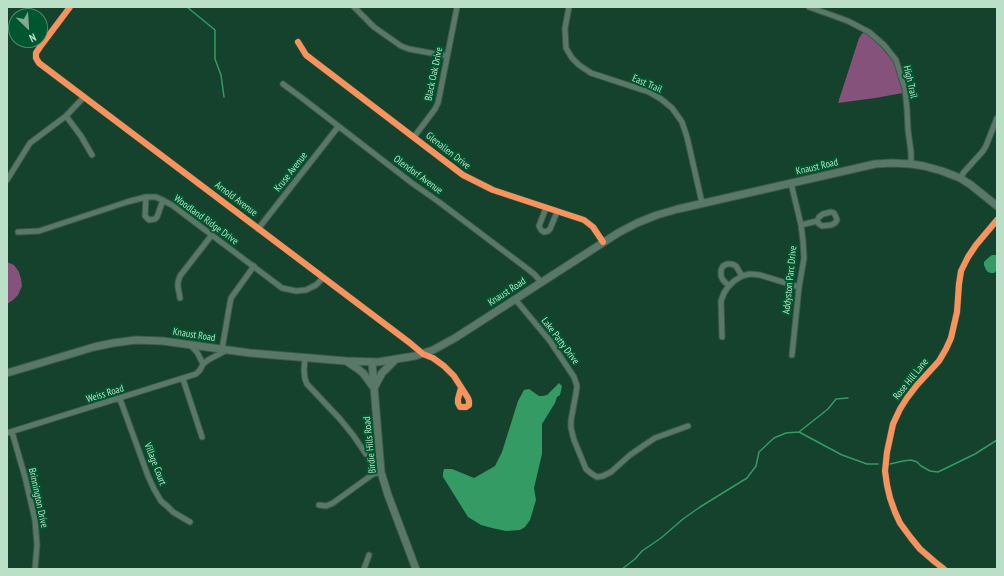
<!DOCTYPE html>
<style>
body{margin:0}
#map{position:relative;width:1004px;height:576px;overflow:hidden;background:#14422d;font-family:"PT Sans Narrow",sans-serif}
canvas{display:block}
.frame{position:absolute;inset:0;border:8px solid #bcdfc7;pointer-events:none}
.north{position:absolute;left:8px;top:8px;width:40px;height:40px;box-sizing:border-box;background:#00562f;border:1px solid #4b8d6c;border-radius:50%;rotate:155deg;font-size:11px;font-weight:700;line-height:16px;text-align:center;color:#bcdfc7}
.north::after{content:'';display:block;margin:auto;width:14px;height:18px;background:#81a891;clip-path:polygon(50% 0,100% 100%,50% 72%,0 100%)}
</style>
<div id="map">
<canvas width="1004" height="576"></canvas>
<div class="frame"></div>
<div class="north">N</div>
</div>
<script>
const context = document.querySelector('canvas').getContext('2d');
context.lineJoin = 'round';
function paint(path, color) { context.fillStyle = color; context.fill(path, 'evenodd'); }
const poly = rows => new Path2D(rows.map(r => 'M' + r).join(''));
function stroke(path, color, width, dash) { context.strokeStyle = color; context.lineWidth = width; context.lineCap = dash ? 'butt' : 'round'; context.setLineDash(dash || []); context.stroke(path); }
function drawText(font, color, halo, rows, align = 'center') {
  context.font = font + ' "PT Sans Narrow",sans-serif'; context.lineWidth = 4; context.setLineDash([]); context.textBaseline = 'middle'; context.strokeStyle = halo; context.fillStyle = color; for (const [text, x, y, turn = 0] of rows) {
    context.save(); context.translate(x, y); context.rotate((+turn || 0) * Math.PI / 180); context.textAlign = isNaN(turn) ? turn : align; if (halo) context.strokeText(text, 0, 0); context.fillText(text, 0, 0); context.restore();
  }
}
paint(poly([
 [864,31,869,33,894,62,903,93,875,98,838,103,859,38],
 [7,262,14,265,19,272,21,279,22,286,18,295,13,300,7,304]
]), '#84527b');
paint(poly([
 [992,255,997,255,997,270,994,273,991,273,988,272,986,270,984,265,984,262,988,258],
 [559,383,562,386,560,395,557,397,555,403,542,424,542,454,534,488,536,500,530,520,525,527,520,530,506,531,492,528,481,525,468,517,443,477,443,473,444,469,452,469,474,478,495,466,502,452,518,401,524,390,529,389,539,396,543,396,547,395]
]), '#339b63');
stroke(poly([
 [187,7,215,30,215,59,221,75,224,97],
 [799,432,828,409,836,399,848,398],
 [890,464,903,461,911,460,917,462,921,466,930,471,938,472,975,454,997,440],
 [622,569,635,559,642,551,661,538,683,519,700,507,747,478,756,466,759,452,774,438,786,433,799,432,842,455,867,464,878,464]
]), '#339b63', 1.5);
const minor = poly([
 [70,7,40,47,36,53,36,58,39,63,410,343,423,354,433,358,444,366,454,376,468,398,469,401,469,405,466,407,460,407,458,403,458,399,461,388],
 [354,7,374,27,401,46,409,49,447,56],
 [569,7,565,28,566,48,572,58,579,65,591,73,649,92,661,99,672,108,682,122,687,137,702,203],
 [809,7,848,21,869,32,884,45,896,60,905,89,907,109,908,130,911,152,911,164],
 [298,42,306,55,463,175,493,190,584,220,593,227,603,242],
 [283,84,302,98,412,183,439,202,529,270,535,275,541,282],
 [66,116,81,136,92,155],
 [414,137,435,109,438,103,457,7],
 [960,178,964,172,983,151,986,146,997,118],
 [7,180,30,143,66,116,84,97],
 [791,183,801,225,803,241,804,258,799,287,792,355],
 [146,197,145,216,149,220,155,219,157,217,163,200],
 [546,208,539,226,541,230,544,232,548,231,550,229,557,212],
 [801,225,817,221,819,217,823,214,831,212,834,213,836,217,837,220,835,223,831,225,822,226,819,224,817,221],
 [258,229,338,127],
 [18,232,39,231,127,202,146,197,156,197,172,205,282,288,296,291,306,290,316,285,323,278],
 [729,286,723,280,721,276,721,270,723,266,727,264,732,264,736,266,742,276],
 [180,298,178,287,178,282,180,276,211,236],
 [515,299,550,341,574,377,577,386,576,393,571,420,571,428,574,440,581,457,586,469,592,474,597,477,603,476,611,472,630,455,643,446,655,438,688,426],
 [722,337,721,301,724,293,728,287,734,281,742,276,750,274,760,275,799,287],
 [190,345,197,352,203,364],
 [222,349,230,303,231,298,254,266],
 [305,358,304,370,305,379,307,384,340,419,353,435,366,454],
 [183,379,202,437],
 [120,399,148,476,154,489,161,501,168,507,173,512,190,522],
 [12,432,25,477,35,520,37,545,35,569],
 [7,433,196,374,200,370,203,364,208,360,227,350],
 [319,505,326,506,333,503,369,477,373,474,381,472],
 [364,569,369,555],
 [944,569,935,562,920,549,911,538,900,523,895,512,890,498,887,485,885,471,887,452,893,424,900,409,907,398,917,385,939,361,946,349,951,338,957,312,959,284,961,271,968,257,976,245,997,220]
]);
const secondary = poly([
 [346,361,358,369,363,373,374,388],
 [372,362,381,472,388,495,416,569],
 [7,373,94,347,113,343,136,340,163,341,250,353,346,361,378,362,415,356,433,350,455,338,618,233,637,223,657,215,678,209,875,164,892,163,911,164,924,166,942,171,960,178,971,185,997,206],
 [374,388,382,373,395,360]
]);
stroke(minor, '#3c5a49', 7);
stroke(secondary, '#3c5a49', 9);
stroke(minor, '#5a7868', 5);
stroke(secondary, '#5a7868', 7);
stroke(poly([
 [70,7,40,47,36,53,36,58,39,63,410,343,423,354,433,358,444,366,454,376,468,398,469,401,469,405,466,407,460,407,458,403,458,399,461,388],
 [298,42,306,55,463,175,493,190,584,220,593,227,603,242],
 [944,569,935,562,920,549,911,538,900,523,895,512,890,498,887,485,885,471,887,452,893,424,900,409,907,398,917,385,939,361,946,349,951,338,957,312,959,284,961,271,968,257,976,245,997,220]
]), '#f8935d', 6);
drawText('10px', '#bcdfc7', '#00562f', [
 ["Black Oak Drive",434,74,-78],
 ["High Trail",910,82,77],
 ["East Trail",647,84,23],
 ["Glenallen Drive",448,151,38],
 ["Knaust Road",817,167,-13],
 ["Kruse Avenue",291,172,-52],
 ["Olendorf Avenue",418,175,36],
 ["Arnold Avenue",236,199,37],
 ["Woodland Ridge Drive",206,220,36],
 ["Addyston Parc Drive",790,280,-84],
 ["Knaust Road",507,292,-33],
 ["Knaust Road",194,335,9],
 ["Lake Patty Drive",560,341,53],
 ["Rose Hill Lane",911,379,-51],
 ["Weiss Road",105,394,-17],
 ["Birdie Hills Road",370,445,-96],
 ["Village Court",155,464,69],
 ["Brinnington Drive",38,498,78]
]);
</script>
